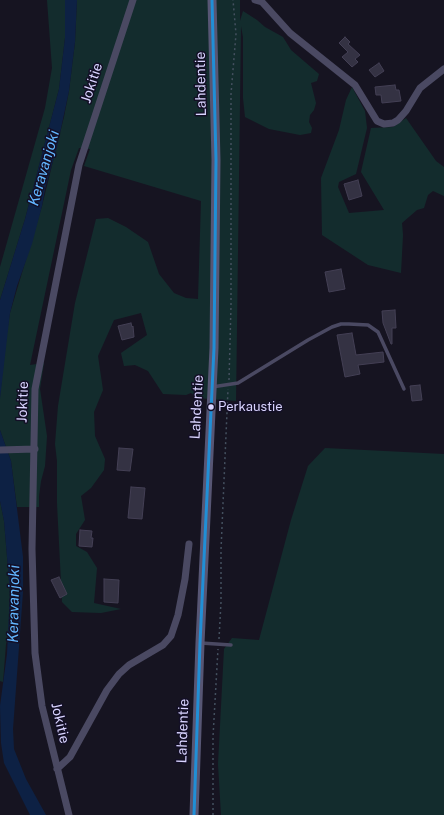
<!DOCTYPE html>
<style>
body{margin:0}
canvas{display:block;background:#161421}
</style>
<canvas width="444" height="815"></canvas>
<script>
const context = document.querySelector('canvas').getContext('2d');
context.lineJoin = 'round';
function paint(path, color) { context.fillStyle = color; context.fill(path, 'evenodd'); }
const poly = rows => new Path2D(rows.map(r => 'M' + r).join(''));
function stroke(path, color, width, dash) { context.strokeStyle = color; context.lineWidth = width; context.lineCap = dash ? 'butt' : 'round'; context.setLineDash(dash || []); context.stroke(path); }
function drawText(font, color, halo, rows, align = 'center') {
  context.font = font + ' "Public Sans",sans-serif'; context.lineWidth = 3; context.setLineDash([]); context.textBaseline = 'middle'; context.strokeStyle = halo; context.fillStyle = color; for (const [text, x, y, turn = 0] of rows) {
    context.save(); context.translate(x, y); context.rotate((+turn || 0) * Math.PI / 180); context.textAlign = isNaN(turn) ? turn : align; if (halo) context.strokeText(text, 0, 0); context.fillText(text, 0, 0); context.restore();
  }
}
paint(poly([
 [47,0,65,0,65,38,59,89,25,219,0,300,0,267,45,108,52,68],
 [77,0,240,0,240,21,243,11,257,20,265,27,283,37,291,50,319,74,317,81,311,83,316,103,314,110,310,115,309,122,312,128,311,133,300,135,269,129,245,117,243,98,243,37,241,26,236,401,197,398,191,393,186,395,163,394,148,371,135,365,124,366,121,353,147,335,141,313,114,320,98,356,103,390,94,412,95,436,105,459,104,470,91,488,81,496,85,520,76,534,76,546,87,552,97,568,94,603,121,609,101,613,72,612,62,602,57,503,57,461,55,444,58,406,75,303,96,219,108,218,126,227,148,242,159,274,174,293,186,298,198,299,201,201,84,166,90,149,79,148,71,170,30,365,44,363,40,389,47,436,45,466,41,481,39,496,39,507,17,507,11,461,0,430,0,397,5,345,10,313,42,206,64,117,69,91,75,42],
 [352,87,365,111,367,128,356,174,339,182,338,187,349,213,384,210,361,172,371,128,393,127,406,118,436,161,444,167,444,196,433,191,428,195,424,208,417,210,402,223,403,235,401,273,368,265,322,235,321,178,339,130,346,100],
 [325,448,444,454,444,815,221,815,218,764,224,649,232,638,259,640,291,520,308,466],
 [0,501,4,521,10,592,8,636,6,644,3,682,0,681]
]), '#132c2d');
paint(poly([
 [65,0,77,0,75,42,69,91,57,147,45,189,42,206,32,244,17,286,10,313,0,399,0,300,25,219,59,89,65,38],
 [0,430,11,461,23,557,23,592,13,729,14,749,26,779,46,815,30,815,4,763,1,743,0,706,7,654,10,593,4,521,0,501]
]), '#0d2144');
const building = poly([
 [345,37,350,42,348,44,360,55,355,59,358,62,352,67,342,57,348,52,339,43,345,37],
 [379,63,384,71,375,77,369,70,379,63],
 [395,85,396,90,399,90,401,101,382,103,381,95,376,95,375,87,395,85],
 [358,180,362,196,349,200,344,184,358,180],
 [341,269,345,289,329,292,325,272,341,269],
 [395,310,396,328,392,328,392,344,391,344,383,323,382,311,395,310],
 [131,323,132,327,133,326,134,337,122,340,118,326,131,323],
 [352,333,356,355,383,352,384,362,358,365,360,374,345,377,337,335,352,333],
 [420,385,422,400,412,401,410,386,420,385],
 [119,448,133,449,130,471,117,470,119,448],
 [131,487,145,488,142,519,128,518,131,487],
 [80,530,92,531,91,538,93,538,92,547,79,546,80,530],
 [59,577,67,594,60,598,51,580,59,577],
 [104,579,119,580,118,603,104,602,104,579]
]);
paint(building, '#343243');
stroke(building, '#433f54', 1);
stroke(poly([
 [229,380,231,306,231,94,236,34,233,0],
 [219,639,221,602,221,550,228,389],
 [213,815,213,737,218,649]
]), '#44505f', 1.5, [2, 3]);
stroke(poly([
 [212,387,238,383,308,340,332,327,341,324,349,324,368,325,378,332,404,389],
 [201,643,231,645]
]), '#4a4962', 3.5);
stroke(poly([
 [255,0,262,2,290,33,355,85,377,121,384,124,393,123,398,120,406,111,420,88,444,69],
 [0,450,35,449],
 [57,769,70,757,107,690,119,674,129,665,163,645,171,636,178,615,185,579,189,544],
 [69,815,42,706,35,653,32,549,35,389,79,165,133,0]
]), '#4a4962', 7);
stroke(poly([
 [194,815,200,643,214,348,216,160,212,0]
]), '#575674', 9);
stroke(poly([
 [194,815,200,643,214,348,216,160,212,0]
]), '#208fd6', 3);
for (const [x, y, r, color] of [
 [211,407,3.5,"#d9d4ff"]
]) { const dot = new Path2D(); dot.arc(x, y, r, 0, 2 * Math.PI); context.fillStyle = color; context.fill(dot); stroke(dot, '#130f26', 1.5); }
drawText('13px', '#d9d4ff', '#130f26', [
 ["Perkaustie",218,407]
], 'left');
drawText('14px', '#d9d4ff', '#130f26', [
 ["Jokitie",92,83,-72],
 ["Lahdentie",201,84,-91],
 ["Jokitie",23,402,-88],
 ["Lahdentie",197,407,-87],
 ["Jokitie",60,723,77],
 ["Lahdentie",183,731,-88]
]);
drawText('italic 15px', '#62b6ff', '#130f26', [
 ["Keravanjoki",44,168,-74],
 ["Keravanjoki",14,604,-89]
]);
</script>
